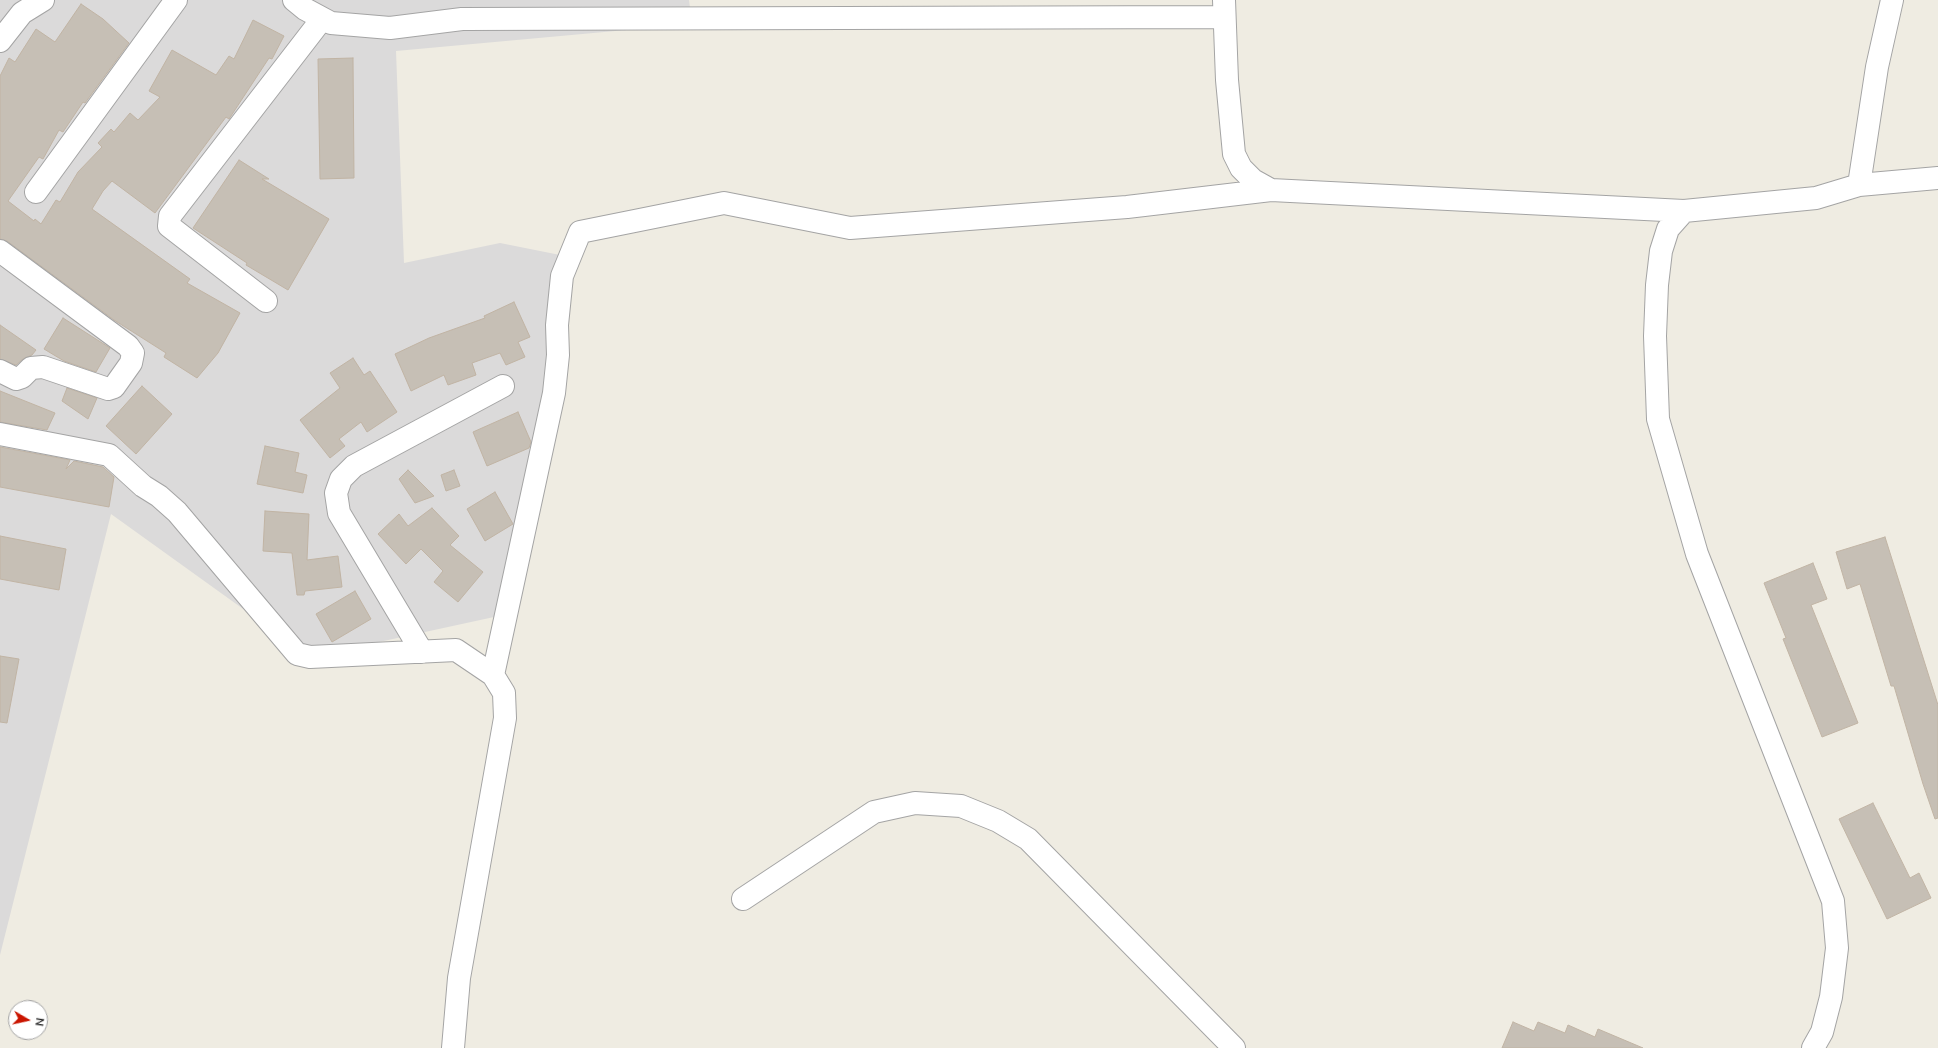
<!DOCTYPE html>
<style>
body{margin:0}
#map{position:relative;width:1938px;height:1048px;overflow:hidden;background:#efece2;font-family:"Nunito Sans",sans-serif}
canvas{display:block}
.north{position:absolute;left:8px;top:1000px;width:40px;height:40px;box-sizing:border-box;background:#fff;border:1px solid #a5a5a5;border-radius:50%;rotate:99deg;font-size:11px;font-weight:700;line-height:16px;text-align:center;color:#1d1d1d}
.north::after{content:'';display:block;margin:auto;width:14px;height:18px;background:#ca1500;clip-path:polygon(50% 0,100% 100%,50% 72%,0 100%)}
</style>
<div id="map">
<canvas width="1938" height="1048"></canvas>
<div class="north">N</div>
</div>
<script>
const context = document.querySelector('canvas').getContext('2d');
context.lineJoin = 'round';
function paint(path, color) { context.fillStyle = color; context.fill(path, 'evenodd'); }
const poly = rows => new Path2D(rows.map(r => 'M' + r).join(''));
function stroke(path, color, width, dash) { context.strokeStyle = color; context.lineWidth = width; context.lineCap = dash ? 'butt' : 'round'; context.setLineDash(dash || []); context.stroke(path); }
paint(poly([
 [0,0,689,0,692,24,396,51,404,263,500,243,575,258,494,617,310,657,111,514,0,955]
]), '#dbdada');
const building = poly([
 [81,4,103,19,129,43,85,103,83,102,63,132,59,130,43,159,39,157,8,201,34,221,35,219,41,224,56,200,60,202,78,172,102,147,98,143,111,129,114,132,130,113,138,120,160,97,149,91,172,50,216,75,229,56,234,59,253,20,284,36,272,59,269,58,229,119,226,117,155,213,112,181,103,191,92,209,190,279,187,283,240,313,218,353,197,378,164,357,166,353,114,320,7,241,0,239,0,76,9,58,15,62,36,29,55,42,81,4],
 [353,58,354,178,320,179,318,59,353,58],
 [239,160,269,179,262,179,329,219,288,290,246,265,247,263,193,228,239,160],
 [514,302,530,337,518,342,525,357,506,365,500,353,472,363,476,375,448,385,444,375,411,391,395,354,429,338,485,318,484,316,514,302],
 [63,318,110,348,96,372,64,361,44,349,63,318],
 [0,325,36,350,32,355,23,359,16,365,0,359,0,325],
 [353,358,364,375,370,371,397,412,367,432,361,422,339,439,345,446,330,458,300,420,340,388,330,373,353,358],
 [142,386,172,414,136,454,106,426,142,386],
 [67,388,97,398,88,419,62,401,67,388],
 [0,391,55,413,47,430,0,422,0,391],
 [518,412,531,442,529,448,487,466,473,432,518,412],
 [265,446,299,453,295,472,307,475,303,493,257,484,265,446],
 [0,447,70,460,66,469,74,461,103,467,114,477,109,507,0,487,0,447],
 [408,470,434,496,415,503,399,479,408,470],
 [454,470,460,486,446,491,441,475,454,470],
 [495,492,513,524,485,541,467,509,495,492],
 [432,508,459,536,450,545,483,572,458,602,434,582,443,571,421,549,406,564,378,534,399,514,408,526,432,508],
 [265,511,309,514,307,560,338,556,342,587,305,591,304,595,297,595,292,553,263,551,265,511],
 [0,536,66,549,59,590,0,579,0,536],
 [1885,537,1938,705,1938,818,1935,819,1923,784,1894,686,1891,686,1860,584,1847,589,1836,552,1885,537],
 [1813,563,1827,599,1811,605,1858,723,1822,737,1783,639,1786,638,1764,583,1813,563],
 [355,591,371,619,332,642,316,614,355,591],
 [0,656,19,659,7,723,0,722,0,656],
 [1873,803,1910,878,1919,873,1931,898,1887,919,1839,819,1873,803],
 [1513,1022,1534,1031,1538,1022,1565,1033,1568,1025,1595,1037,1598,1029,1643,1048,1502,1048,1513,1022]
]);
paint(building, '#c6bfb5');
stroke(building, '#c1b4a4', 1);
const minor = poly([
 [294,0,305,9,331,23,390,28,462,19,1224,17],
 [1224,0,1227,80,1234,154,1241,168,1253,180,1271,190,1684,211],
 [0,41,22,13,43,0],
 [1859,185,1877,67,1892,0],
 [36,192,176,0],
 [0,251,128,346,133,353,131,363,114,387,108,389,43,367,31,368,22,377,16,379,0,371],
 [266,301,169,226,170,216,322,19],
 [0,434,109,455,143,486,159,496,177,512,297,654,310,657,456,650,493,675,504,693,505,718,459,978,453,1048],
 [422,652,339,513,336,493,341,479,354,466,503,386],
 [493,675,554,393,558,355,557,325,562,276,580,232,724,203,850,228,1127,207,1271,190],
 [743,899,874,812,915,803,961,806,998,821,1028,839,1234,1048],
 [1813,1048,1822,1032,1831,997,1837,948,1833,901,1697,554,1658,419,1655,336,1657,285,1661,251,1668,229,1684,211,1816,198,1859,185,1938,178]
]);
stroke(minor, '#a4a4a4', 24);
stroke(minor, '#fff', 22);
</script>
